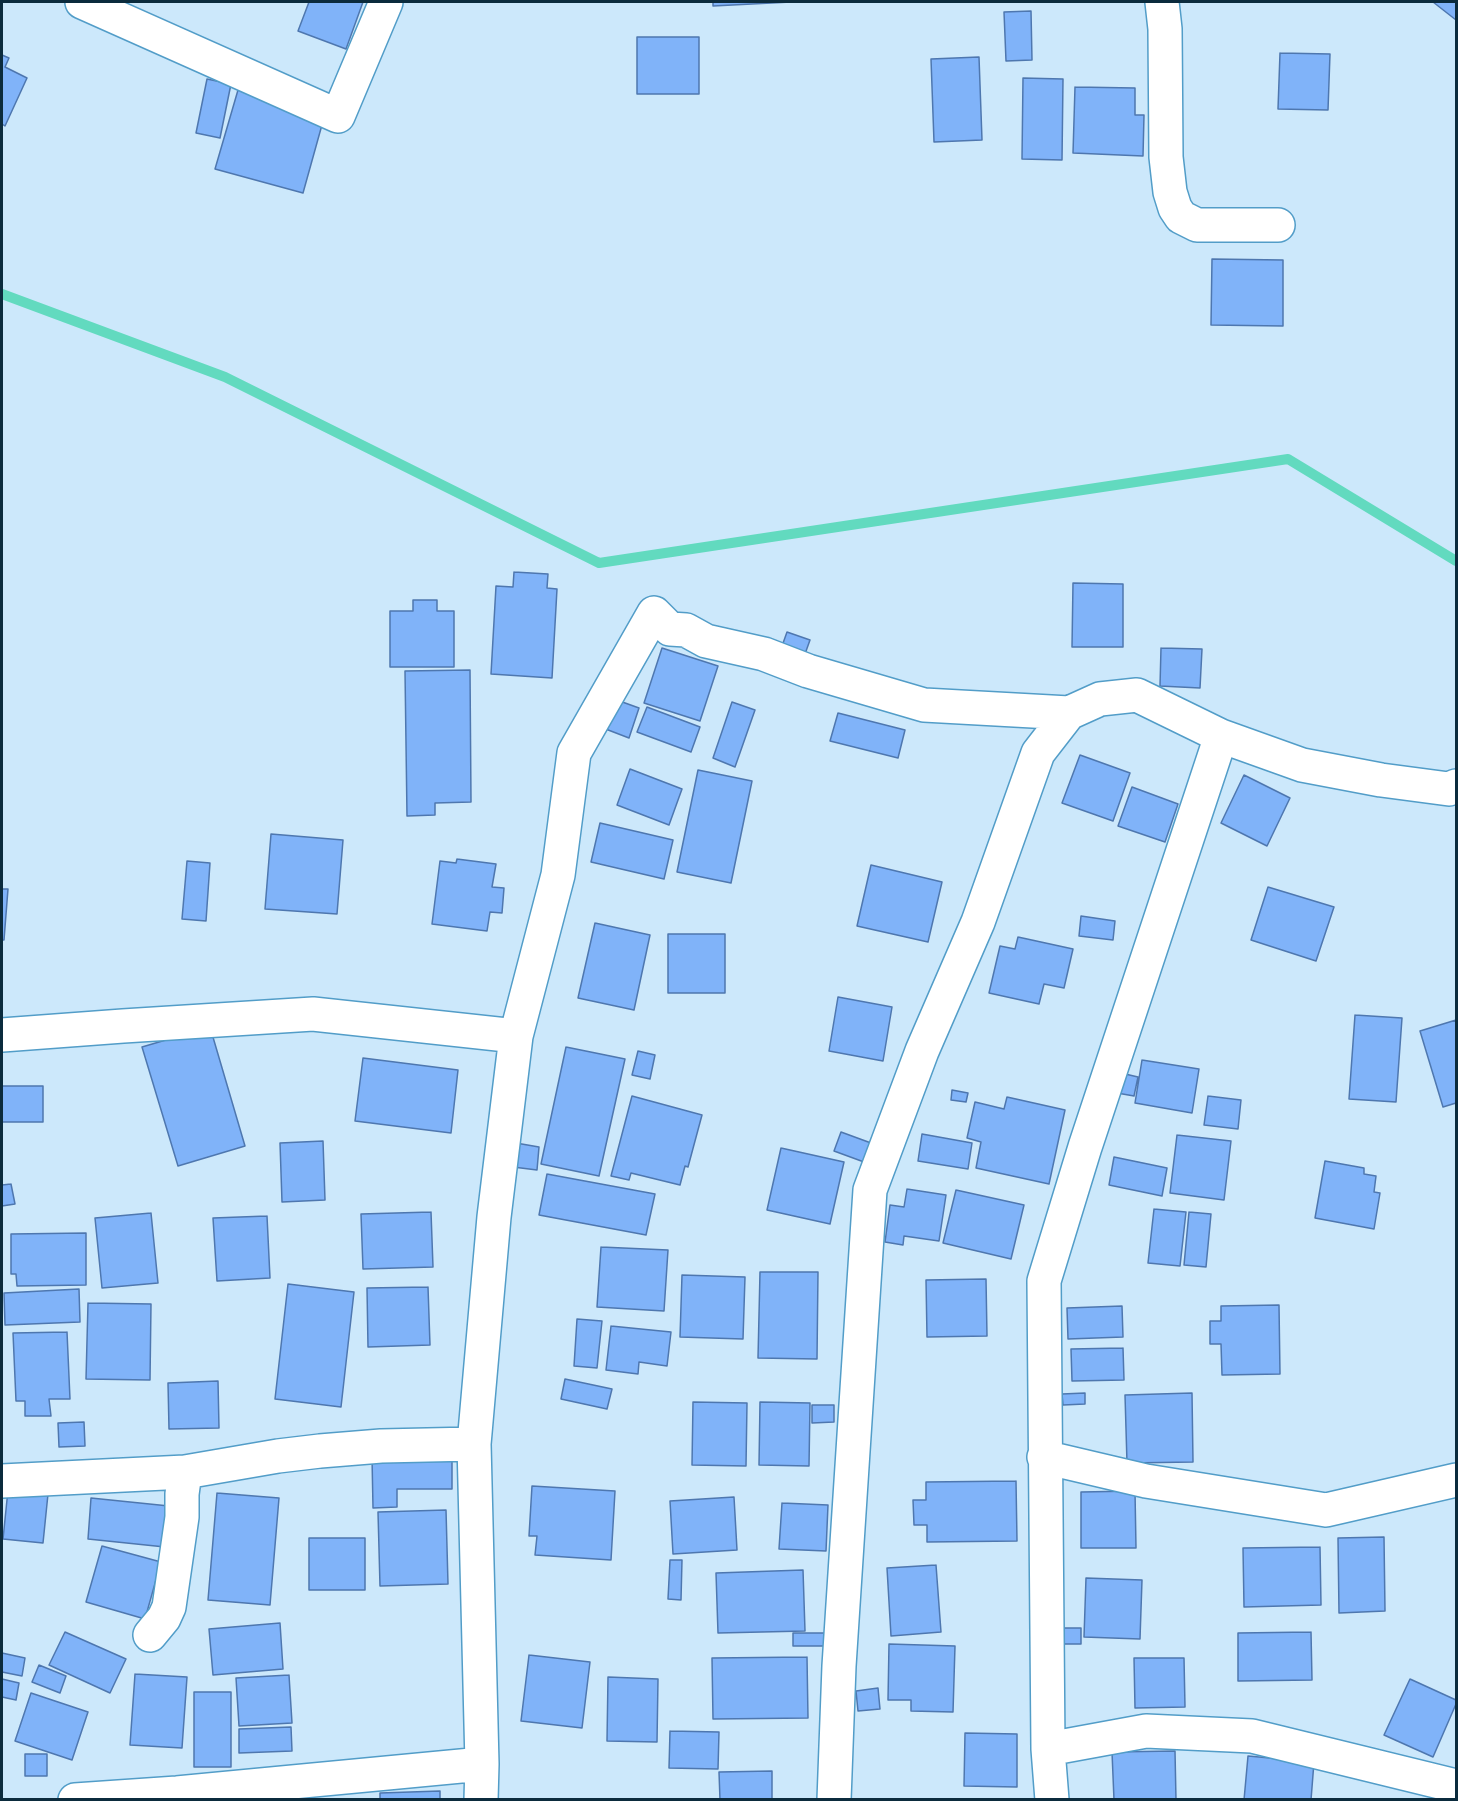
<!DOCTYPE html>
<style>
body{margin:0}
#map{position:relative;width:1458px;height:1801px;overflow:hidden;background:#cce8fb;font-family:Helvetica,sans-serif}
canvas{display:block}
.frame{position:absolute;inset:0;border:3px solid #0b2b3d;pointer-events:none}
</style>
<div id="map">
<canvas width="1458" height="1801"></canvas>
<div class="frame"></div>
</div>
<script>
const context = document.querySelector('canvas').getContext('2d');
context.lineJoin = 'round';
const poly = rows => new Path2D(rows.map(r => 'M' + r).join(''));
function stroke(path, color, width, dash) { context.strokeStyle = color; context.lineWidth = width; context.lineCap = dash ? 'butt' : 'round'; context.setLineDash(dash || []); context.stroke(path); }
function paint(path, color) { context.fillStyle = color; context.fill(path, 'evenodd'); }
stroke(poly([
 [2,294,225,377,599,563,1288,459,1456,561]
]), '#62dabf', 10);
const building = poly([
 [309,2,363,2,346,49,298,31,309,2],
 [713,2,791,2,713,6,713,2],
 [1433,2,1456,2,1456,20,1433,2],
 [1031,11,1032,60,1006,61,1004,12,1031,11],
 [637,37,699,37,699,94,637,94,637,37],
 [1280,53,1330,54,1328,110,1278,109,1280,53],
 [2,55,9,58,5,67,27,78,5,126,2,124,2,55],
 [979,57,982,140,934,142,931,59,979,57],
 [1023,78,1063,79,1062,160,1022,159,1023,78],
 [207,79,231,84,220,138,196,133,207,79],
 [1075,87,1135,88,1135,115,1144,115,1143,156,1073,153,1075,87],
 [238,90,325,114,303,193,215,169,238,90],
 [1212,259,1283,260,1283,326,1211,325,1212,259],
 [514,572,548,574,547,588,557,589,552,678,491,674,496,586,513,587,514,572],
 [1073,583,1123,584,1123,647,1072,647,1073,583],
 [413,600,437,600,437,611,454,611,454,667,390,667,390,611,413,611,413,600],
 [787,632,810,640,805,654,782,646,787,632],
 [662,648,718,666,700,721,644,703,662,648],
 [1161,648,1202,649,1200,688,1160,686,1161,648],
 [470,670,471,802,435,803,435,815,407,816,405,671,470,670],
 [614,699,639,708,629,738,603,728,614,699],
 [732,702,755,710,735,767,713,758,732,702],
 [647,707,700,727,691,752,637,732,647,707],
 [838,713,905,730,898,758,830,741,838,713],
 [1080,755,1130,773,1113,821,1062,803,1080,755],
 [630,769,682,789,669,825,617,805,630,769],
 [698,770,752,781,731,883,677,872,698,770],
 [1244,775,1290,798,1267,846,1221,823,1244,775],
 [1132,787,1178,804,1165,842,1118,826,1132,787],
 [600,823,673,840,664,879,591,862,600,823],
 [271,834,343,840,337,914,265,909,271,834],
 [457,859,496,864,492,887,504,888,502,913,490,912,487,931,432,924,440,861,456,863,457,859],
 [187,861,210,863,206,921,182,919,187,861],
 [871,865,942,882,928,942,857,926,871,865],
 [1268,887,1334,907,1316,961,1251,940,1268,887],
 [2,889,8,889,4,940,2,940,2,889],
 [1081,916,1115,921,1113,940,1079,936,1081,916],
 [595,923,650,935,634,1010,578,998,595,923],
 [668,934,725,934,725,993,668,993,668,934],
 [1018,937,1073,949,1064,988,1044,984,1039,1004,989,993,1000,946,1015,949,1018,937],
 [838,997,892,1007,883,1061,829,1051,838,997],
 [1355,1015,1402,1018,1396,1102,1349,1099,1355,1015],
 [1456,1020,1456,1103,1443,1107,1420,1031,1456,1020],
 [210,1027,245,1146,178,1166,142,1047,210,1027],
 [566,1047,625,1059,599,1176,541,1164,566,1047],
 [638,1051,655,1055,650,1079,632,1075,638,1051],
 [363,1058,458,1070,451,1133,355,1121,363,1058],
 [1142,1060,1199,1069,1192,1113,1135,1103,1142,1060],
 [1121,1073,1138,1077,1134,1096,1117,1093,1121,1073],
 [2,1086,43,1086,43,1122,2,1122,2,1086],
 [952,1090,968,1093,966,1102,951,1100,952,1090],
 [632,1096,702,1115,688,1167,685,1166,680,1185,631,1173,629,1180,611,1176,632,1096],
 [1208,1096,1241,1100,1238,1129,1204,1125,1208,1096],
 [1007,1097,1065,1110,1049,1184,976,1168,981,1142,967,1138,975,1102,1004,1109,1007,1097],
 [841,1132,871,1143,864,1162,834,1151,841,1132],
 [922,1134,972,1143,968,1169,918,1161,922,1134],
 [1177,1135,1231,1141,1224,1200,1170,1193,1177,1135],
 [323,1141,325,1200,282,1202,280,1143,323,1141],
 [516,1143,539,1147,537,1170,513,1167,516,1143],
 [781,1148,844,1162,830,1224,767,1210,781,1148],
 [1114,1157,1167,1168,1162,1196,1109,1185,1114,1157],
 [1325,1161,1364,1168,1364,1174,1376,1176,1374,1192,1380,1193,1374,1229,1315,1218,1325,1161],
 [547,1174,655,1194,646,1235,539,1215,547,1174],
 [11,1184,15,1204,2,1206,2,1185,11,1184],
 [907,1189,946,1195,939,1241,904,1236,903,1245,885,1242,890,1205,904,1207,907,1189],
 [956,1190,1024,1205,1011,1259,943,1243,956,1190],
 [1154,1209,1186,1212,1180,1266,1148,1263,1154,1209],
 [431,1212,433,1267,363,1269,361,1214,431,1212],
 [1189,1212,1211,1214,1206,1267,1184,1265,1189,1212],
 [151,1213,158,1283,102,1288,95,1218,151,1213],
 [267,1216,270,1278,217,1281,213,1218,267,1216],
 [86,1233,86,1285,17,1286,16,1274,11,1274,11,1234,86,1233],
 [601,1247,668,1250,664,1311,597,1307,601,1247],
 [760,1272,818,1272,817,1359,758,1358,760,1272],
 [682,1275,745,1277,743,1339,680,1337,682,1275],
 [986,1279,987,1336,927,1337,926,1280,986,1279],
 [288,1284,354,1292,341,1407,275,1399,288,1284],
 [428,1287,430,1345,368,1347,367,1288,428,1287],
 [79,1289,80,1322,5,1325,4,1293,79,1289],
 [88,1303,151,1304,150,1380,86,1379,88,1303],
 [1279,1305,1280,1374,1222,1375,1221,1344,1210,1344,1210,1321,1221,1321,1221,1306,1279,1305],
 [1122,1306,1123,1337,1068,1339,1067,1308,1122,1306],
 [577,1319,602,1321,597,1368,574,1366,577,1319],
 [611,1326,671,1332,667,1366,639,1362,638,1374,606,1370,611,1326],
 [67,1332,70,1399,49,1399,51,1416,25,1416,25,1401,16,1401,13,1333,67,1332],
 [1123,1348,1124,1380,1072,1381,1071,1349,1123,1348],
 [565,1379,612,1389,607,1409,561,1399,565,1379],
 [218,1381,219,1428,169,1429,168,1383,218,1381],
 [1085,1393,1085,1404,1063,1405,1062,1394,1085,1393],
 [1192,1393,1193,1462,1127,1463,1125,1395,1192,1393],
 [693,1402,747,1403,746,1466,692,1465,693,1402],
 [760,1402,810,1403,809,1466,759,1465,760,1402],
 [812,1405,834,1405,834,1422,812,1423,812,1405],
 [84,1422,85,1446,59,1447,58,1423,84,1422],
 [452,1451,452,1489,397,1489,397,1507,373,1508,372,1457,452,1451],
 [1016,1481,1017,1541,927,1542,927,1525,914,1525,913,1500,926,1500,926,1482,1016,1481],
 [532,1486,615,1491,611,1560,535,1555,537,1536,529,1536,532,1486],
 [8,1490,48,1494,43,1543,3,1539,8,1490],
 [1135,1491,1136,1548,1081,1548,1081,1492,1135,1491],
 [217,1493,279,1498,270,1605,208,1600,217,1493],
 [734,1497,737,1550,673,1554,670,1501,734,1497],
 [91,1498,169,1506,165,1547,88,1539,91,1498],
 [782,1503,828,1505,826,1551,779,1549,782,1503],
 [446,1510,448,1584,380,1586,378,1512,446,1510],
 [1384,1537,1385,1611,1339,1613,1338,1538,1384,1537],
 [309,1538,365,1538,365,1590,309,1590,309,1538],
 [102,1546,161,1562,145,1619,86,1602,102,1546],
 [1320,1547,1321,1605,1244,1607,1243,1548,1320,1547],
 [670,1560,682,1560,681,1600,668,1599,670,1560],
 [936,1565,941,1632,891,1636,887,1568,936,1565],
 [803,1570,805,1631,718,1633,716,1573,803,1570],
 [1086,1578,1142,1580,1140,1639,1084,1637,1086,1578],
 [280,1623,283,1669,213,1675,209,1629,280,1623],
 [1061,1628,1081,1628,1081,1644,1061,1644,1061,1628],
 [65,1632,126,1659,110,1693,49,1665,65,1632],
 [1311,1632,1312,1680,1238,1681,1238,1633,1311,1632],
 [793,1633,826,1633,826,1646,793,1646,793,1633],
 [889,1644,955,1646,953,1712,911,1711,911,1700,888,1700,889,1644],
 [2,1653,25,1658,22,1676,2,1672,2,1653],
 [529,1655,590,1662,582,1728,521,1721,529,1655],
 [807,1657,808,1718,713,1719,712,1658,807,1657],
 [1134,1658,1184,1658,1185,1707,1135,1708,1134,1658],
 [39,1665,66,1676,60,1693,32,1682,39,1665],
 [135,1674,187,1677,182,1748,130,1745,135,1674],
 [289,1675,292,1723,239,1726,236,1678,289,1675],
 [608,1677,658,1679,657,1742,607,1741,608,1677],
 [2,1679,19,1683,16,1700,2,1697,2,1679],
 [1410,1679,1456,1700,1456,1704,1433,1757,1384,1735,1410,1679],
 [878,1688,880,1709,858,1711,856,1691,878,1688],
 [194,1692,231,1692,231,1767,194,1767,194,1692],
 [31,1693,88,1712,72,1760,15,1741,31,1693],
 [291,1727,292,1751,239,1753,239,1729,291,1727],
 [670,1731,719,1732,718,1769,669,1768,670,1731],
 [965,1733,1017,1734,1017,1787,964,1786,965,1733],
 [1175,1751,1176,1800,1114,1800,1112,1752,1175,1751],
 [25,1754,47,1754,47,1776,25,1776,25,1754],
 [1248,1756,1314,1762,1311,1800,1244,1800,1248,1756],
 [772,1771,772,1800,720,1800,719,1772,772,1771],
 [440,1791,440,1800,380,1800,380,1793,440,1791]
]);
paint(building, '#80b3f9');
stroke(building, '#4e77af', 1.5);
const street = poly([
 [82,2,338,116,386,2],
 [1162,2,1165,29,1166,157,1170,192,1175,208,1181,217,1197,225,1278,225],
 [2,1035,123,1026,313,1014,516,1036],
 [1044,1457,1146,1481,1326,1510,1456,1480],
 [2,1481,185,1472,278,1456,320,1451,381,1446,474,1444],
 [150,1635,164,1618,169,1607,182,1517,182,1494,185,1472],
 [1048,1749,1146,1731,1252,1736,1456,1786],
 [75,1800,177,1793,482,1764],
 [481,1800,482,1764,474,1444,494,1217,516,1036,558,875,574,753,654,613,670,629,686,630,706,641,764,654,808,671,924,705,1069,713],
 [834,1800,839,1666,870,1190,922,1051,978,922,1038,753,1069,713,1100,699,1137,695,1221,736,1302,765,1381,780,1449,789,1456,786],
 [1052,1800,1048,1749,1044,1281,1085,1147,1221,736]
]);
stroke(street, '#529dc8', 36);
stroke(street, '#fff', 33);
</script>
